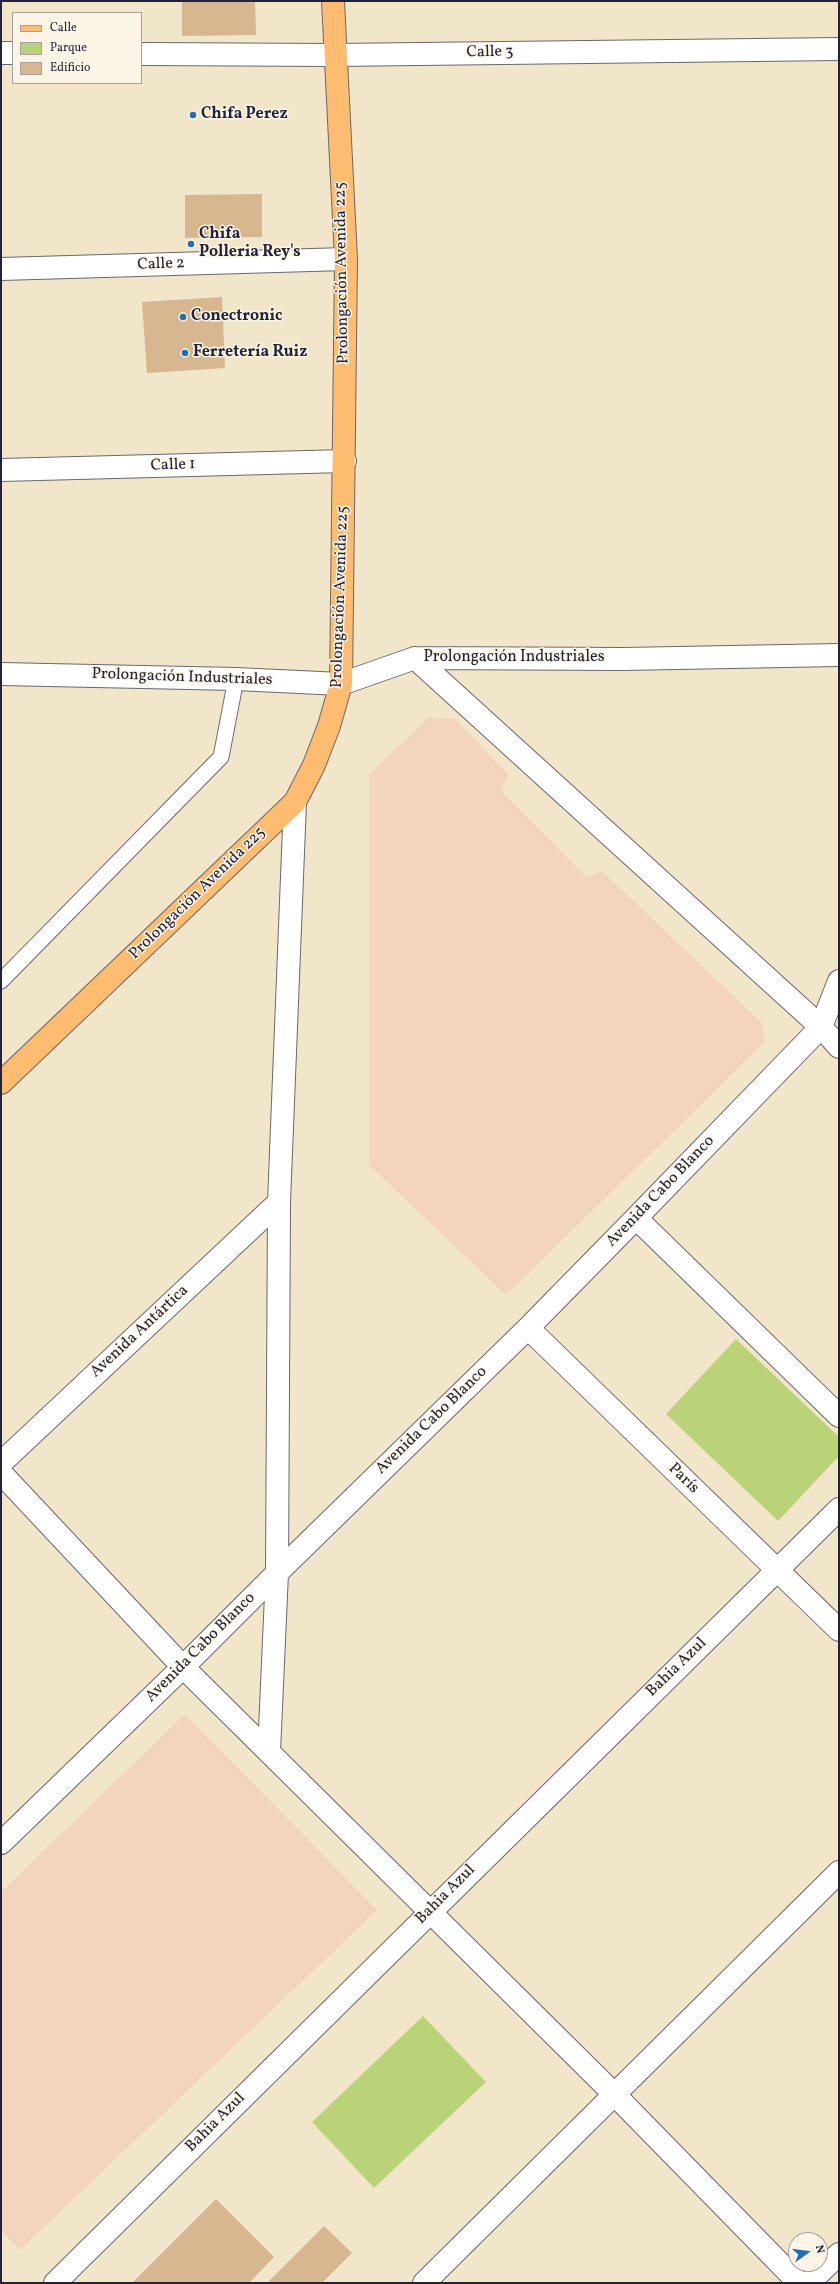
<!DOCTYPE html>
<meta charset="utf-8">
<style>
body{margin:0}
#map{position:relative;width:840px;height:2284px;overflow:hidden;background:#f2e6ca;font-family:Vollkorn,serif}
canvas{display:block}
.frame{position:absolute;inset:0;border:2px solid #22223b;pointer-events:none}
.legend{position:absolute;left:12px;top:12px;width:130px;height:72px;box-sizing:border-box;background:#fcf5e5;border:1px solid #a5a1a1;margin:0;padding:5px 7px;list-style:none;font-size:12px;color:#22223b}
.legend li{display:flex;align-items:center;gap:8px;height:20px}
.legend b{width:20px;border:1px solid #a5a1a1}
.north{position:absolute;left:788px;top:2232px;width:40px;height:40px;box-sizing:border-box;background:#fcf5e5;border:1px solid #a5a1a1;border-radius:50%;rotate:76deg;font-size:11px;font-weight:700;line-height:16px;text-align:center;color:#22223b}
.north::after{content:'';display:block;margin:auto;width:14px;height:18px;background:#1f6fb2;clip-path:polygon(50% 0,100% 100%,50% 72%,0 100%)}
</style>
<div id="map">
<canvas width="840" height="2284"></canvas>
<div class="frame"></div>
<ul class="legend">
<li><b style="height:5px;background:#fdbc6f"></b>Calle</li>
<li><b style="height:11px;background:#bad378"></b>Parque</li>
<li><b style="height:11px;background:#d7b78f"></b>Edificio</li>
</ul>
<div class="north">N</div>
</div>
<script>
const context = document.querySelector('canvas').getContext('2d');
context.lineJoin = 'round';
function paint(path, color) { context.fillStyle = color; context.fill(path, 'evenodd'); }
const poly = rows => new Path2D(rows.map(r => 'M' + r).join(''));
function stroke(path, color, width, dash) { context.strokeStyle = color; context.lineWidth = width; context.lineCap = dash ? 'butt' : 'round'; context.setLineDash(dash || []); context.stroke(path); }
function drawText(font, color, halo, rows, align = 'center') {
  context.font = font + ' Vollkorn,serif'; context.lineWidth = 3; context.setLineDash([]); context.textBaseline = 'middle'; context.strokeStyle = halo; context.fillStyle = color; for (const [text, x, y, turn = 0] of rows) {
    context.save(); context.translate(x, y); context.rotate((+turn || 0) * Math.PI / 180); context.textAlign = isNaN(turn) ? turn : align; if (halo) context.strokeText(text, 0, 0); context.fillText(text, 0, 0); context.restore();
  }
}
paint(poly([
 [428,718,455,719,508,774,501,791,586,877,602,871,762,1023,765,1042,506,1295,369,1165,369,775],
 [185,1714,377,1910,20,2250,1,2230,1,1892]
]), '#f3d4bf');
paint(poly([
 [736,1339,839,1437,839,1456,778,1521,666,1414],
 [423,2016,486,2082,374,2188,312,2122]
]), '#bad378');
paint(poly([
 [182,1,255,1,256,35,182,36],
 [262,194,262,237,185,238,185,195],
 [222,297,225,368,147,373,142,302],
 [216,2199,274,2257,249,2283,132,2283],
 [324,2226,352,2253,322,2283,267,2283]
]), '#d7b78f');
const lane = poly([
 [1,981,221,757,236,679]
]);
const street = poly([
 [1,53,13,53],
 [141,54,335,55,839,49],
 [1,269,346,259],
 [1,470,345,461],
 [415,658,821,1027,839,1047],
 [1,674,236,679,341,684,415,658,623,659,839,655],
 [636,1218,839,1416],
 [528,1328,839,1630],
 [1,1463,279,1202],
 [1,1473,183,1667,614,2094,799,2283],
 [269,1752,277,1573,279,1202,295,802],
 [1,1843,183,1667,277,1573,528,1328,636,1218,821,1027,839,981],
 [55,2283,839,1509],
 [424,2283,839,1872],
 [809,2283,839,2254]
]);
const primary = poly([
 [1,1083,295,802,314,765,329,726,341,684,346,259,333,1]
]);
stroke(lane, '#6b676d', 17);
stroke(street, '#6b676d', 24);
stroke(primary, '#6b676d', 24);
stroke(lane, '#fff', 15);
stroke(street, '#fff', 22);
stroke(primary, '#fdbc6f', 22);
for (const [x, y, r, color] of [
 [193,115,4,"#1f6fb2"],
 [191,244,4,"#1f6fb2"],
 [183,317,4,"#1f6fb2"],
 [185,353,4,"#1f6fb2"]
]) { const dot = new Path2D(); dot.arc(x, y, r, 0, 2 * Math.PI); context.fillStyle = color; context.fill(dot); stroke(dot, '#fcf5e5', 1.5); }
drawText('16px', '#22223b', '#fcf5e5', [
 ["Calle 3",490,53,-1],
 ["Calle 2",161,265,-2],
 ["Prolongación Avenida 225",343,273,-91],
 ["Calle 1",173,466,-2],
 ["Prolongación Avenida 225",341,597,-88],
 ["Prolongación Industriales",514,658],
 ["Prolongación Industriales",182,678,2],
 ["Prolongación Avenida 225",198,894,-44],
 ["Avenida Cabo Blanco",661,1192,-46],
 ["Avenida Antártica",140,1332,-43],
 ["Avenida Cabo Blanco",432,1421,-44],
 ["París",683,1479,44],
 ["Avenida Cabo Blanco",201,1648,-45],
 ["Bahia Azul",677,1668,-44],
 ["Bahia Azul",446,1895,-45],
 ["Bahia Azul",216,2123,-45]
]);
drawText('bold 16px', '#22223b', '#fcf5e5', [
 ["Chifa Perez",201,115],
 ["Chifa",199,235],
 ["Polleria Rey's",199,253],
 ["Conectronic",191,317],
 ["Ferretería Ruiz",193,353]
], 'left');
</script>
